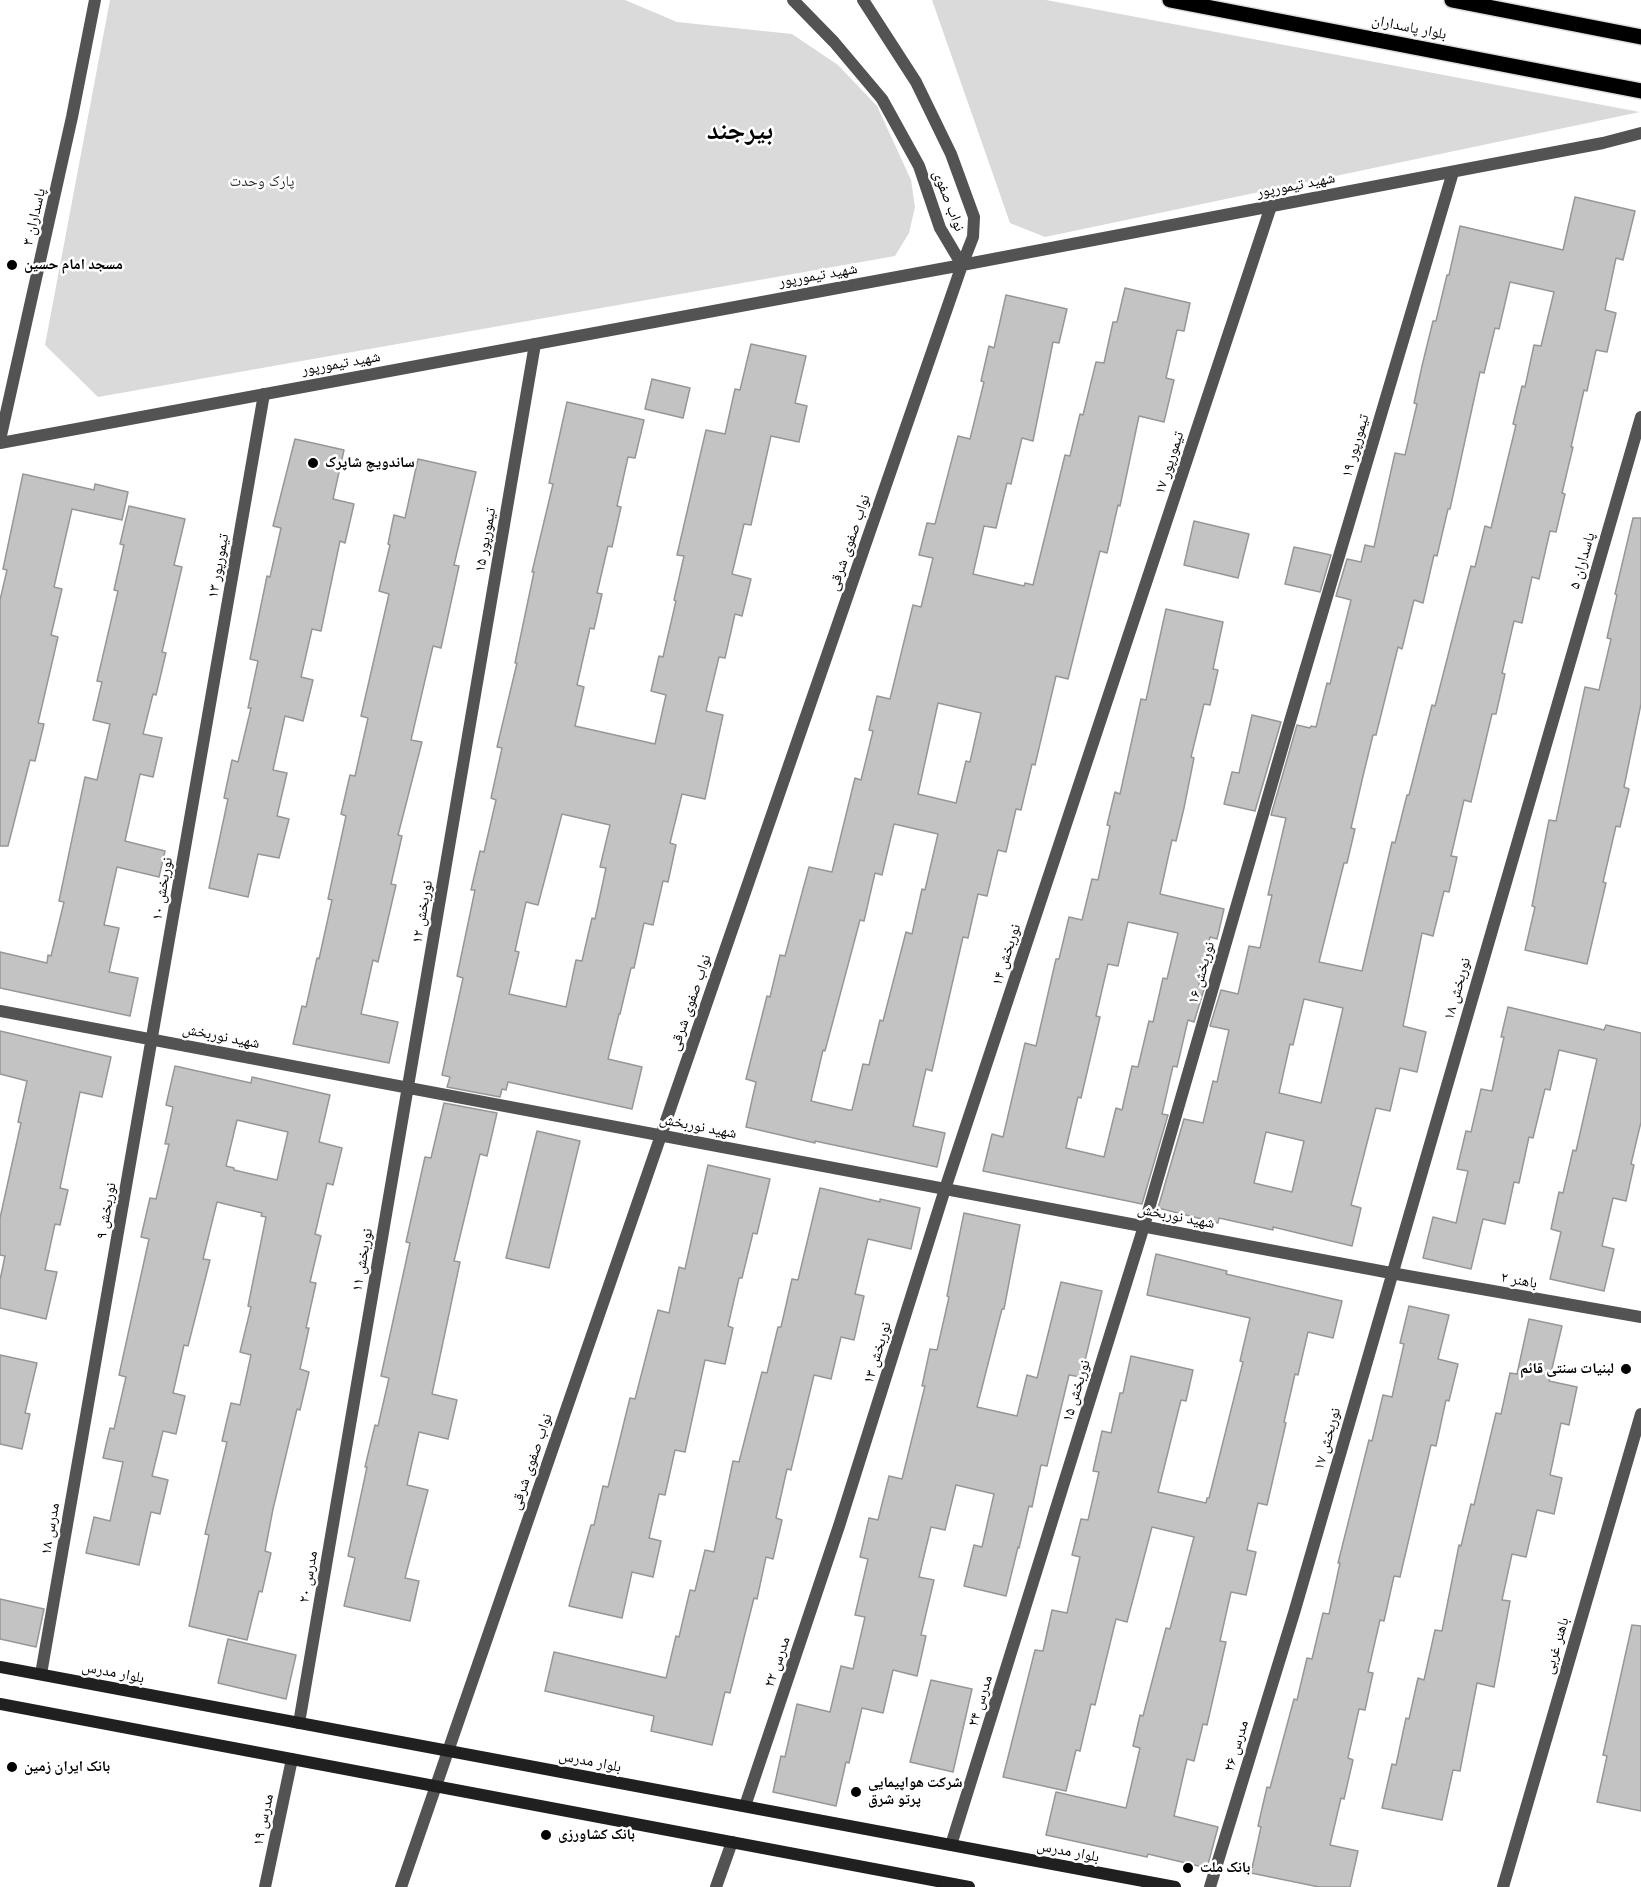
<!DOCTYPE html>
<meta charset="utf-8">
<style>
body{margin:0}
canvas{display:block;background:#fff}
</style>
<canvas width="1641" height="1887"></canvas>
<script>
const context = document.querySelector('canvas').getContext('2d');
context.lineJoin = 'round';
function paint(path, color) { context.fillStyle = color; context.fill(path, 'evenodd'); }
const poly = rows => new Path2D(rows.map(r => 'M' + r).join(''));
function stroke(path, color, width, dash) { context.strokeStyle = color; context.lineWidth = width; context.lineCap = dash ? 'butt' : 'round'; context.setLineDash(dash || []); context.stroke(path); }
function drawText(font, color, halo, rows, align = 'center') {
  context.font = font + ' Poppins,"Noto Naskh Arabic",sans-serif'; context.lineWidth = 5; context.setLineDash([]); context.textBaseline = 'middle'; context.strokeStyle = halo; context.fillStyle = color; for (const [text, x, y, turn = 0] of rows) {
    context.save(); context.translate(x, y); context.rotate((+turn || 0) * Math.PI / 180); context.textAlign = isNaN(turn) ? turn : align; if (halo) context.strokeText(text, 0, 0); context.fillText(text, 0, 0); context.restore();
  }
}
paint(poly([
 [110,0,625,0,677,22,792,34,838,65,877,106,911,180,915,207,909,233,895,256,98,397,45,345],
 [932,0,1046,0,1640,112,1045,237,1010,223]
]), '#dadada');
const building = poly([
 [1575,197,1635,211,1623,260,1616,258,1605,310,1616,313,1607,352,1596,350,1587,391,1584,390,1571,447,1573,447,1562,493,1565,494,1556,532,1550,531,1539,579,1532,577,1522,623,1514,621,1502,673,1505,674,1496,714,1492,714,1471,802,1464,800,1451,856,1457,857,1449,892,1444,891,1433,936,1422,933,1403,1026,1426,1032,1417,1072,1400,1068,1390,1111,1376,1108,1351,1205,1361,1208,1352,1246,1273,1227,1273,1230,1219,1218,1218,1223,1158,1208,1184,1119,1203,1123,1213,1081,1217,1082,1229,1030,1210,1026,1221,990,1238,994,1249,946,1260,948,1272,895,1268,895,1286,818,1271,815,1297,725,1310,728,1311,726,1316,727,1327,683,1330,684,1351,600,1336,596,1347,559,1361,562,1365,545,1374,547,1395,453,1405,455,1417,404,1414,403,1422,366,1433,321,1436,321,1447,275,1449,275,1460,226,1563,250,1575,197],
 [1510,282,1554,292,1541,346,1534,345,1525,387,1522,386,1513,424,1516,425,1491,528,1485,526,1475,567,1471,566,1435,706,1432,705,1409,795,1407,795,1395,843,1392,842,1362,971,1319,962,1344,863,1347,863,1355,829,1351,828,1363,776,1373,735,1376,735,1398,647,1402,649,1414,600,1423,603,1434,555,1437,556,1448,509,1450,509,1480,372,1484,373,1495,328,1499,329,1510,282],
 [1304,999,1343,1008,1321,1103,1279,1093,1290,1044,1293,1045,1304,999],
 [1266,1132,1304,1141,1292,1192,1254,1183,1266,1132],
 [1125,288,1190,303,1184,331,1177,330,1166,378,1174,380,1164,422,1139,416,1120,506,1118,505,1107,553,1100,551,1068,679,1056,676,1035,765,1032,764,1021,810,1016,809,1006,852,998,850,987,896,978,894,968,938,963,937,932,1071,926,1069,913,1126,945,1133,937,1167,815,1141,815,1143,746,1127,756,1082,746,1079,767,996,770,997,780,955,785,956,809,867,832,872,855,778,861,780,873,731,869,730,877,696,890,699,913,605,921,607,933,558,919,555,927,523,935,524,958,436,970,439,984,382,981,381,989,346,994,348,1006,295,1067,309,1059,343,1053,342,1033,441,1022,438,1011,484,1007,483,996,528,984,526,973,574,1024,586,1025,583,1033,585,1065,455,1070,456,1080,414,1083,415,1096,362,1104,363,1113,322,1117,322,1125,288],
 [938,703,981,713,970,762,966,761,956,803,918,794,938,703],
 [894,824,938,834,925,890,922,889,912,934,906,932,883,1021,880,1020,869,1065,863,1064,852,1110,849,1110,811,1101,823,1050,825,1051,860,920,864,921,875,873,882,875,894,824],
 [751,344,806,356,795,403,807,406,799,442,771,436,751,525,744,524,732,574,751,579,742,616,735,614,725,658,719,657,706,711,723,715,705,799,682,794,670,843,676,845,668,882,663,881,653,925,644,923,634,968,631,968,620,1014,619,1014,608,1059,642,1067,632,1109,508,1082,506,1090,502,1089,500,1097,447,1087,450,1077,442,1075,463,978,457,976,475,890,471,890,480,851,484,852,496,800,491,798,502,748,497,747,517,663,515,663,534,572,532,572,553,484,549,483,567,402,644,420,635,458,628,457,617,506,621,507,612,547,608,546,597,593,602,594,594,629,590,628,577,685,584,687,575,726,655,744,666,695,651,691,659,656,663,657,676,601,674,600,684,556,677,555,706,430,725,434,735,389,740,390,751,344],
 [562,814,610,825,600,867,606,868,595,919,592,918,582,961,576,960,566,1007,509,994,519,952,515,951,526,902,538,905,562,814],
 [652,379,690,388,683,418,645,409,652,379],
 [295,439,344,450,333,499,354,504,345,543,340,541,321,631,312,629,301,677,313,680,303,721,285,716,273,770,287,773,277,816,289,819,279,858,258,854,248,897,209,888,228,799,224,798,232,760,238,762,251,708,248,708,258,661,250,659,267,576,270,577,281,528,273,526,295,439],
 [418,459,476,472,454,565,459,566,441,648,433,646,411,740,422,742,398,835,402,836,391,884,396,885,378,962,373,960,361,1014,398,1022,389,1063,293,1044,302,1006,306,1007,317,958,319,959,332,900,328,899,346,816,341,814,350,775,355,776,368,718,361,716,389,594,379,591,390,545,388,544,394,515,405,518,418,459],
 [23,474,94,490,95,484,128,492,122,520,72,509,54,587,62,589,51,635,58,637,38,723,44,724,35,761,30,760,8,846,0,846,0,600,7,570,3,569,23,474],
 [129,506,185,519,174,565,182,567,162,652,166,653,156,695,153,694,143,734,162,738,153,777,140,774,125,841,165,851,159,877,117,867,104,925,119,928,109,972,138,978,130,1016,0,988,0,952,47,963,48,955,51,956,64,902,59,901,85,777,97,780,110,724,93,720,102,682,97,681,118,591,114,590,124,545,120,544,129,506],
 [1633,518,1641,518,1641,704,1624,787,1629,789,1620,827,1616,826,1603,882,1606,883,1587,964,1525,950,1535,907,1532,906,1549,820,1556,821,1585,687,1599,690,1611,639,1607,638,1617,595,1615,594,1633,518],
 [1194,521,1249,534,1238,578,1184,565,1194,521],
 [1294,547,1331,555,1320,592,1285,584,1294,547],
 [1166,609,1223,622,1213,669,1218,670,1210,705,1204,704,1191,757,1194,758,1184,808,1176,841,1172,840,1160,894,1224,909,1217,939,1210,937,1199,985,1205,986,1194,1022,1188,1020,1177,1067,1173,1066,1162,1114,1168,1115,1142,1204,983,1171,992,1134,1003,1137,1025,1043,1036,1046,1056,959,1059,959,1069,917,1082,920,1092,879,1098,880,1110,826,1107,825,1115,792,1120,794,1141,699,1146,700,1166,609],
 [1128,922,1178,933,1167,979,1163,978,1153,1022,1149,1021,1138,1067,1132,1066,1122,1110,1116,1108,1104,1157,1066,1148,1078,1097,1081,1098,1100,1017,1096,1016,1108,964,1118,966,1128,922],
 [1252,715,1281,722,1255,811,1224,804,1232,772,1239,773,1252,715],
 [1508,1007,1604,1030,1606,1025,1641,1033,1641,1122,1631,1164,1634,1165,1626,1201,1613,1198,1602,1246,1614,1249,1604,1291,1550,1279,1561,1232,1551,1229,1559,1192,1563,1193,1573,1150,1576,1151,1597,1059,1559,1050,1550,1090,1545,1089,1533,1138,1529,1137,1519,1183,1514,1182,1505,1224,1483,1219,1471,1269,1423,1258,1433,1217,1456,1223,1468,1171,1457,1169,1466,1131,1471,1132,1481,1089,1492,1091,1504,1037,1501,1037,1508,1007],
 [0,1031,111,1057,102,1097,80,1092,60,1188,68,1190,60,1225,55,1224,45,1270,57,1272,46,1319,0,1308,0,1280,5,1256,0,1255,0,1218,21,1123,18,1122,27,1081,0,1074,0,1031],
 [175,1066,251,1083,252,1077,330,1095,319,1142,342,1148,333,1185,327,1183,315,1234,321,1236,310,1282,316,1283,306,1328,309,1328,300,1369,309,1372,300,1410,297,1409,273,1509,265,1551,271,1553,262,1592,259,1591,247,1640,189,1626,209,1535,205,1534,227,1442,222,1441,231,1403,240,1405,251,1355,240,1352,251,1307,248,1306,266,1217,261,1216,262,1213,217,1202,203,1259,210,1260,188,1346,184,1345,173,1393,185,1396,176,1434,163,1431,152,1476,168,1480,160,1514,151,1512,139,1565,86,1553,94,1517,110,1521,123,1462,103,1458,110,1428,114,1429,126,1377,119,1375,149,1239,141,1237,150,1198,156,1199,169,1144,165,1144,173,1107,166,1105,175,1066],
 [237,1120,288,1132,277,1180,234,1170,234,1168,226,1166,237,1120],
 [444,1103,497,1113,487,1156,480,1154,454,1261,460,1262,432,1394,457,1400,448,1439,419,1432,407,1485,428,1490,405,1578,419,1581,410,1621,344,1606,355,1558,348,1556,367,1467,365,1467,375,1425,378,1426,389,1378,381,1376,410,1243,406,1242,425,1157,431,1158,444,1103],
 [537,1131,580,1141,549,1268,506,1258,537,1131],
 [708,1165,770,1179,757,1234,753,1233,742,1278,739,1278,728,1326,733,1328,725,1364,705,1360,685,1452,675,1450,665,1495,659,1494,649,1538,661,1541,653,1577,632,1572,622,1618,569,1606,591,1525,594,1525,603,1486,608,1487,630,1398,635,1399,658,1310,669,1313,679,1267,685,1269,708,1165],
 [820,1188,880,1202,880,1199,920,1208,911,1249,868,1239,855,1294,864,1296,854,1340,841,1337,831,1379,814,1375,791,1470,787,1469,776,1518,782,1520,773,1559,766,1557,757,1599,754,1598,730,1693,725,1692,712,1745,651,1731,654,1716,545,1691,554,1652,666,1678,676,1636,679,1637,690,1590,695,1591,705,1550,714,1552,733,1461,739,1462,762,1372,767,1373,778,1327,781,1327,792,1279,798,1280,820,1188],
 [964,1213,1020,1225,1004,1309,1002,1309,977,1407,1017,1416,1027,1375,1037,1378,1061,1282,1102,1291,1081,1377,1069,1375,1047,1466,1041,1465,1032,1507,1029,1506,1019,1548,1018,1547,1006,1596,964,1586,974,1545,982,1547,994,1494,956,1485,945,1530,931,1527,919,1577,934,1580,921,1635,926,1636,917,1676,893,1670,883,1713,862,1708,849,1763,846,1762,836,1806,773,1792,781,1756,785,1757,797,1704,830,1712,841,1666,853,1669,865,1617,855,1615,868,1559,860,1557,869,1518,878,1520,889,1476,902,1479,925,1386,922,1386,930,1349,937,1350,949,1297,947,1296,964,1213],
 [1156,1254,1227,1271,1226,1274,1342,1301,1333,1338,1308,1332,1298,1375,1295,1374,1284,1422,1286,1423,1267,1505,1258,1503,1247,1550,1256,1552,1246,1595,1231,1592,1220,1641,1226,1642,1207,1725,1203,1724,1194,1761,1187,1759,1174,1816,1218,1827,1207,1868,1148,1854,1147,1857,1046,1835,1056,1792,1126,1808,1140,1748,1133,1746,1140,1715,1143,1716,1166,1628,1170,1629,1194,1537,1152,1527,1127,1622,1116,1619,1095,1705,1091,1704,1080,1751,1076,1750,1066,1791,1003,1777,1035,1650,1043,1651,1052,1610,1067,1613,1080,1557,1072,1555,1081,1519,1088,1520,1099,1472,1093,1471,1102,1431,1111,1433,1120,1393,1123,1393,1131,1356,1193,1370,1186,1401,1181,1400,1158,1492,1206,1503,1207,1498,1209,1498,1243,1362,1240,1361,1250,1318,1147,1295,1156,1254],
 [1409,1306,1449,1315,1438,1359,1458,1364,1449,1401,1446,1400,1436,1446,1431,1445,1400,1577,1394,1576,1384,1621,1380,1620,1368,1672,1373,1673,1365,1710,1359,1709,1348,1758,1353,1760,1344,1799,1341,1798,1330,1845,1358,1851,1350,1887,1319,1887,1251,1873,1261,1827,1258,1826,1267,1787,1270,1788,1294,1699,1297,1700,1307,1658,1312,1659,1323,1613,1329,1614,1340,1563,1338,1563,1369,1440,1372,1441,1383,1395,1392,1397,1404,1344,1400,1343,1409,1306],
 [1529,1319,1562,1326,1549,1381,1577,1387,1569,1425,1561,1423,1550,1475,1562,1478,1554,1514,1537,1510,1526,1557,1512,1554,1502,1600,1510,1601,1494,1687,1477,1683,1460,1771,1453,1770,1442,1820,1382,1808,1392,1764,1396,1765,1406,1718,1409,1719,1418,1678,1424,1680,1435,1630,1442,1631,1459,1545,1461,1546,1471,1504,1474,1505,1496,1413,1501,1414,1510,1373,1517,1374,1529,1319],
 [0,1355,37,1363,25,1413,30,1414,22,1449,0,1444,0,1355],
 [0,1599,44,1609,36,1647,0,1639,0,1599],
 [1632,1625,1641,1626,1641,1811,1597,1802,1607,1756,1603,1755,1632,1625],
 [228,1639,296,1655,286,1699,218,1683,228,1639],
 [931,1680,972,1689,953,1772,910,1762,931,1680]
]);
paint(building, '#c3c3c3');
stroke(building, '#979797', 1.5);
const primary = poly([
 [1170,0,1641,91],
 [1452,0,1641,37]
]);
stroke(primary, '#dbdbdb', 18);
stroke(poly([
 [0,440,72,117,95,0],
 [0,1011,1391,1273,1641,1317],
 [41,1674,264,394],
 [299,1723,535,344],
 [745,1806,839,1526,945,1189,1271,206],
 [951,1845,1144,1226,1288,728,1453,172],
 [265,1887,292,1759],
 [716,1887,732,1842],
 [1210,1887,1294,1613,1641,417]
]), '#535353', 12);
stroke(poly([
 [793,0,834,42,882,99,919,166,940,228,962,265],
 [0,443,962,265,1603,143,1641,133],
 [401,1887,962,265,973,237,974,217,951,154,916,82,863,0],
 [1503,1887,1641,1414]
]), '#535353', 12);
stroke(poly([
 [0,1667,1175,1887],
 [0,1704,969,1887]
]), '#202020', 12);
stroke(primary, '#000', 15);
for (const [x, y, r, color] of [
 [12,265,6,"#000"],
 [313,463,6,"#000"],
 [1626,1369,6,"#000"],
 [12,1767,6,"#000"],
 [856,1792,6,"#000"],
 [546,1835,6,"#000"],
 [1188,1868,6,"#000"]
]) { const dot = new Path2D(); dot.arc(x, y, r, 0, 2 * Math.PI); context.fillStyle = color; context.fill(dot); stroke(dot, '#fff', 2); }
drawText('15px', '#000', '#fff', [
 ["بلوار پاسداران",1409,28,11],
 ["شهید تیمورپور",1296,186,-11],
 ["نواب صفوی",948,201,69],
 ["پاسداران ۳",35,217,-77],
 ["شهید تیمورپور",818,276,-10],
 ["شهید تیمورپور",341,364,-10],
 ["تیمورپور ۱۹",1356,446,-74],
 ["تیمورپور ۱۷",1170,463,-72],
 ["تیمورپور ۱۵",486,540,-80],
 ["نواب صفوی شرقی",850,543,-71],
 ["پاسداران ۵",1583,561,-74],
 ["تیمورپور ۱۳",219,566,-80],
 ["نوربخش ۱۰",163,889,-80],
 ["نوربخش ۱۲",423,912,-80],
 ["نوربخش ۱۴",1007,955,-72],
 ["نوربخش ۱۶",1202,973,-74],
 ["نوربخش ۱۸",1458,989,-74],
 ["نواب صفوی شرقی",691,1003,-71],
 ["شهید نوربخش",221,1037,11],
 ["شهید نوربخش",698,1127,11],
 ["نوربخش ۹",107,1211,-80],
 ["شهید نوربخش",1176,1217,11],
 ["نوربخش ۱۱",363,1260,-80],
 ["باهنر ۲",1519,1281,10],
 ["نوربخش ۱۳",878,1353,-73],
 ["نوربخش ۱۵",1077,1391,-73],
 ["نوربخش ۱۷",1328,1439,-74],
 ["نواب صفوی شرقی",532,1462,-71],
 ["مدرس ۱۸",51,1529,-80],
 ["مدرس ۲۰",309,1577,-80],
 ["باهنر غربی",1557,1646,-74],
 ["مدرس ۲۲",778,1662,-71],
 ["بلوار مدرس",113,1673,11],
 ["مدرس ۲۴",981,1701,-73],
 ["مدرس ۲۶",1237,1746,-73],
 ["بلوار مدرس",590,1762,11],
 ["مدرس ۱۹",264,1820,-78],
 ["بلوار مدرس",1068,1852,11]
]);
drawText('15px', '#313131', '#fff', [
 ["پارک وحدت",262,182]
]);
drawText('bold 15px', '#000', '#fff', [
 ["مسجد امام حسین",24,265],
 ["ساندویچ شاپرک",325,463],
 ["لبنیات سنتی قائم",1614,1369,"right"],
 ["بانک ایران زمین",24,1767],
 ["شرکت هواپیمایی",868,1783],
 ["پرتو شرق",868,1800],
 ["بانک کشاورزی",558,1835],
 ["بانک ملت",1200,1868]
], 'left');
drawText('bold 27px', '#000', '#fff', [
 ["بیرجند",740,132]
]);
</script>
